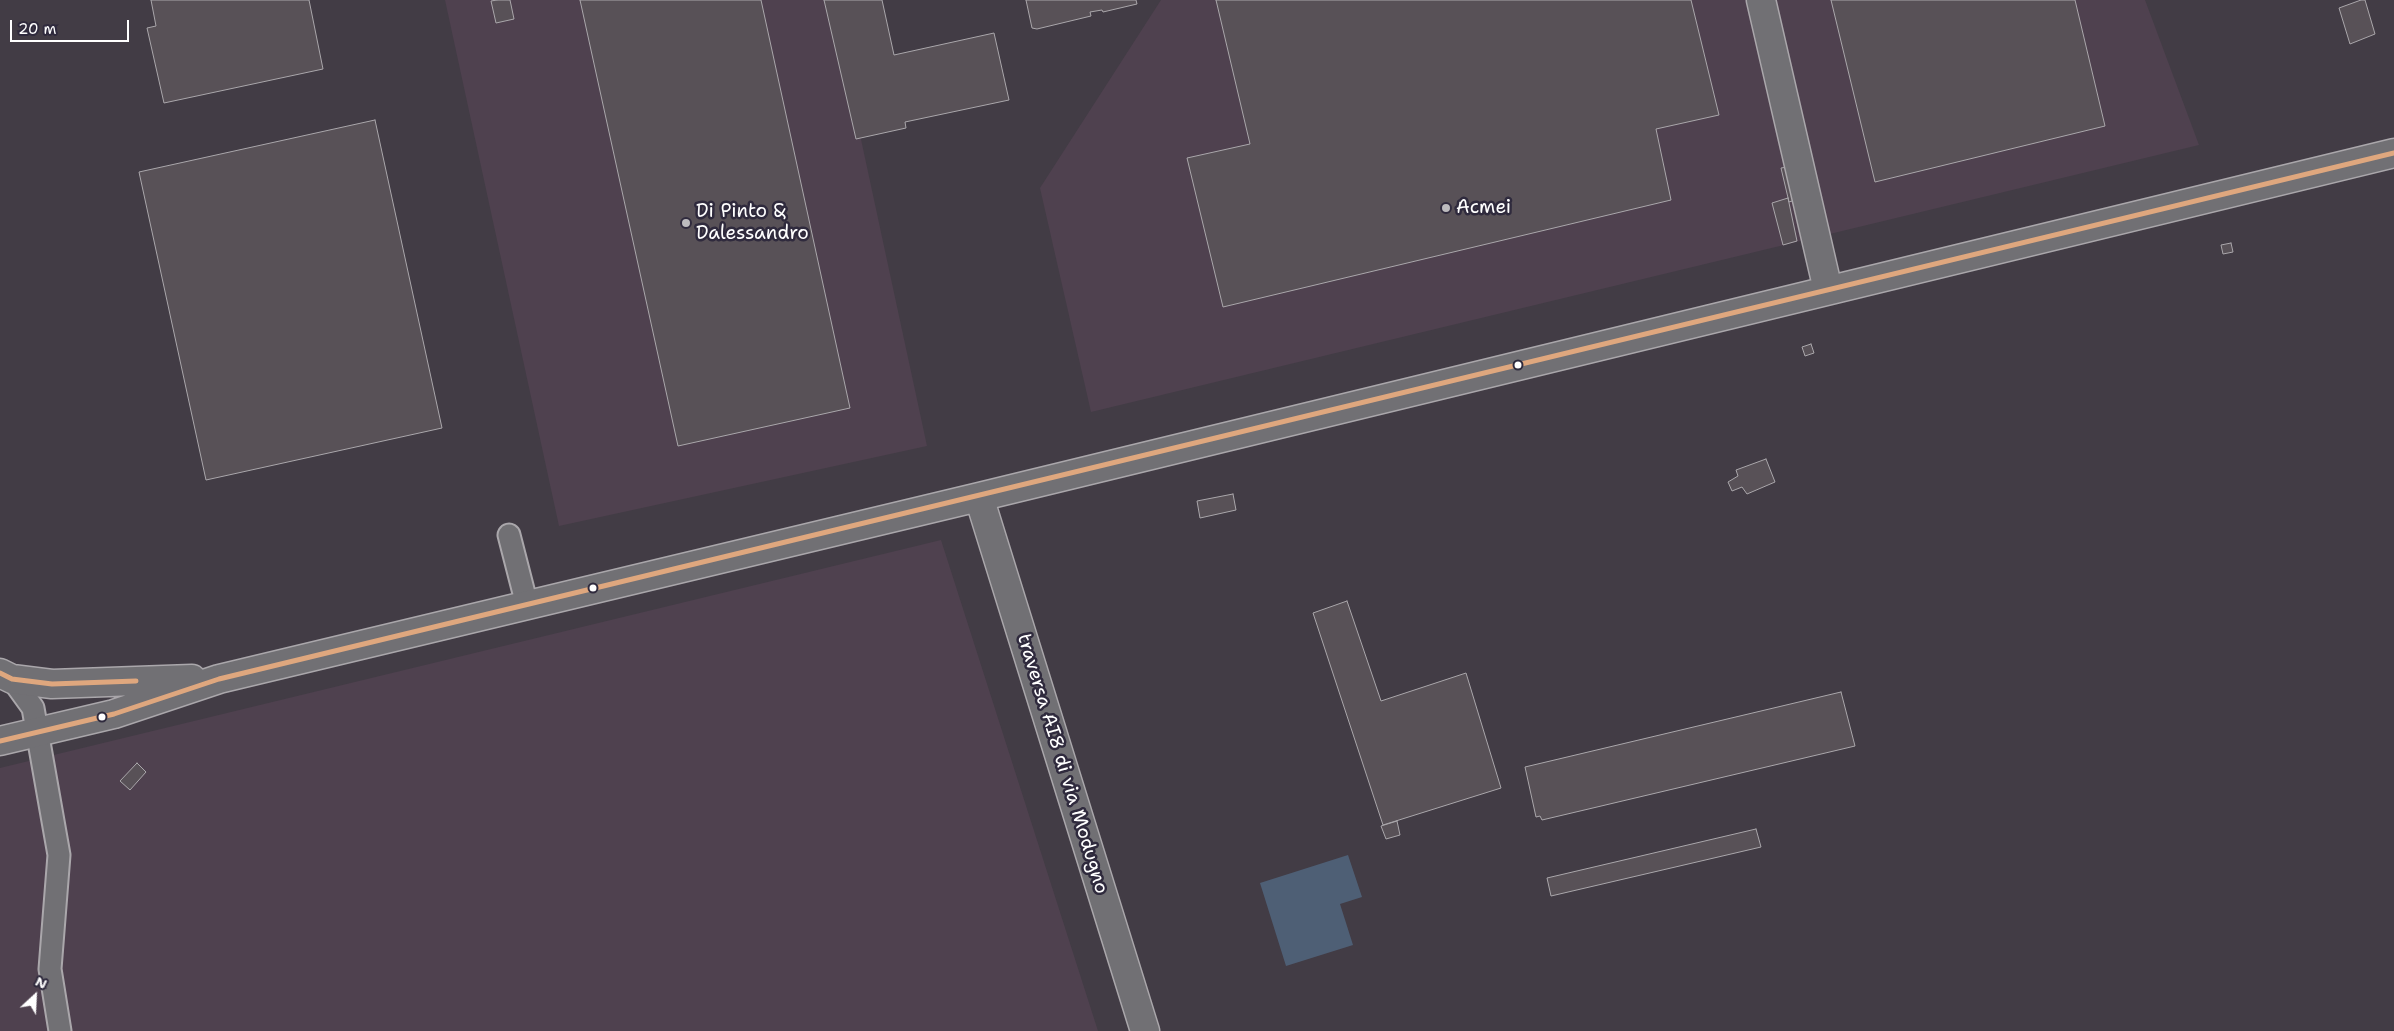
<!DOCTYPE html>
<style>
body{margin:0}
#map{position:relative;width:2394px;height:1031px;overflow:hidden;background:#423c45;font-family:"Shantell Sans",sans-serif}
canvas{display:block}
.north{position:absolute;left:10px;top:971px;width:50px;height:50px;-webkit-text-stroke:4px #2f2a3d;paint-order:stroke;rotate:25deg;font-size:14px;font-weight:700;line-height:20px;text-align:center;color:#fff}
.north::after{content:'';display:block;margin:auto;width:18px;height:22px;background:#fff;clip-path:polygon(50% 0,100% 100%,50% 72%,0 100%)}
.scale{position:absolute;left:10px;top:20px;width:119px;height:22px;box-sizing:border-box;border:2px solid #fff;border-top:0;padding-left:6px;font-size:15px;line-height:18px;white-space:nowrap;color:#fff;-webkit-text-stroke:4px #2f2a3d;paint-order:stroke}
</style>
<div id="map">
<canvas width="2394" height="1031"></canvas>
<div class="north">N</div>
<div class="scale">20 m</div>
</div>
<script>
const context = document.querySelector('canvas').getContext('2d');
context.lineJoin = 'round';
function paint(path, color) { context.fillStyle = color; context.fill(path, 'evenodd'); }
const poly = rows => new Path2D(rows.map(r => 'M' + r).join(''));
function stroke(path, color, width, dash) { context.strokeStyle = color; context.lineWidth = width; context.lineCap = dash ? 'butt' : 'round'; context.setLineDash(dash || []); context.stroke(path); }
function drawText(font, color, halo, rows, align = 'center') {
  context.font = font + ' "Shantell Sans",sans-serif'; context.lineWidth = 5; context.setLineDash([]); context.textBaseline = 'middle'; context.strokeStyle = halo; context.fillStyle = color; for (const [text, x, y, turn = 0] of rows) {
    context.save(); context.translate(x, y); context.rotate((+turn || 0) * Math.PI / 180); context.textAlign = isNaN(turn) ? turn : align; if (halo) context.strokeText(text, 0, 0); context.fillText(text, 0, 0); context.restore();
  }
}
paint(poly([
 [445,0,831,0,927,446,559,526],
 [1161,0,2145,0,2199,145,1091,412,1040,188],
 [941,540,1098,1031,0,1031,0,768]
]), '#4f414f');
paint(poly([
 [1348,855,1362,897,1340,904,1353,945,1286,966,1260,883]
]), '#4e5f75');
const building = poly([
 [151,0,309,0,323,69,164,103,147,28,156,26,151,0],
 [497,0,510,0,514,19,496,23,491,1,497,0],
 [580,0,761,0,850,408,678,446,580,0],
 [824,0,882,0,894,55,994,33,1009,100,905,122,906,128,856,139,824,0],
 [1026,0,1136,0,1137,4,1103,12,1102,10,1090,12,1091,16,1037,29,1032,28,1026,0],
 [1216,0,1691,0,1719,115,1656,129,1671,200,1223,307,1187,158,1250,144,1216,0],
 [1831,0,2075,0,2105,126,1875,182,1831,0],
 [2361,0,2365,0,2375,34,2350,44,2339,8,2361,0],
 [375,120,442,428,206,480,139,172,375,120],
 [1794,166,1802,198,1789,202,1781,168,1794,166],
 [1788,198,1797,241,1783,245,1772,203,1788,198],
 [2231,243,2233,252,2223,254,2221,245,2231,243],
 [1811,344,1814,353,1805,356,1802,347,1811,344],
 [1766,459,1775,482,1747,494,1742,487,1732,491,1728,482,1738,476,1736,470,1766,459],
 [1233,494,1236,510,1200,518,1197,501,1233,494],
 [1347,601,1381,701,1466,673,1501,788,1383,825,1313,613,1347,601],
 [1841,692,1855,746,1542,820,1540,816,1536,817,1525,767,1841,692],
 [137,763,146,772,130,790,120,781,137,763],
 [1397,821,1400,835,1386,839,1381,826,1397,821],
 [1756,829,1761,847,1551,896,1547,878,1756,829]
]);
paint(building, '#585157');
stroke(building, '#aaa7ab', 1);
const service = poly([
 [509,535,527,605],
 [12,679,33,708,59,855,50,969,60,1031]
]);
const minor = poly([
 [1761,0,1828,290],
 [979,497,1145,1031],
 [0,673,12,679,52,684,192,679],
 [0,741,114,714,219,679,979,497,2394,153]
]);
stroke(service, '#aaa7ab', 25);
stroke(minor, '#aaa7ab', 31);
stroke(service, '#717074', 21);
stroke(minor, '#717074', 28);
stroke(poly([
 [0,673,12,679,52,684,136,681],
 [0,741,114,714,219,679,2394,153]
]), '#dfa77e', 5);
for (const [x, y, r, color] of [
 [1446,208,5,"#bdbbbe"],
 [686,223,5,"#bdbbbe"],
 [1518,365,4.5,"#fff"],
 [593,588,4.5,"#fff"],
 [102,717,4.5,"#fff"]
]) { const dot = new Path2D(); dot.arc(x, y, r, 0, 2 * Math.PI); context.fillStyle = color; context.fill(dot); stroke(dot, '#2f2a3d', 2); }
drawText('19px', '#fff', '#2f2a3d', [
 ["Acmei",1456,208],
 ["Di Pinto &",696,212],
 ["Dalessandro",696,234]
], 'left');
drawText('19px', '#fff', '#2f2a3d', [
 ["traversa AI8 di via Modugno",1062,764,73]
]);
</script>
